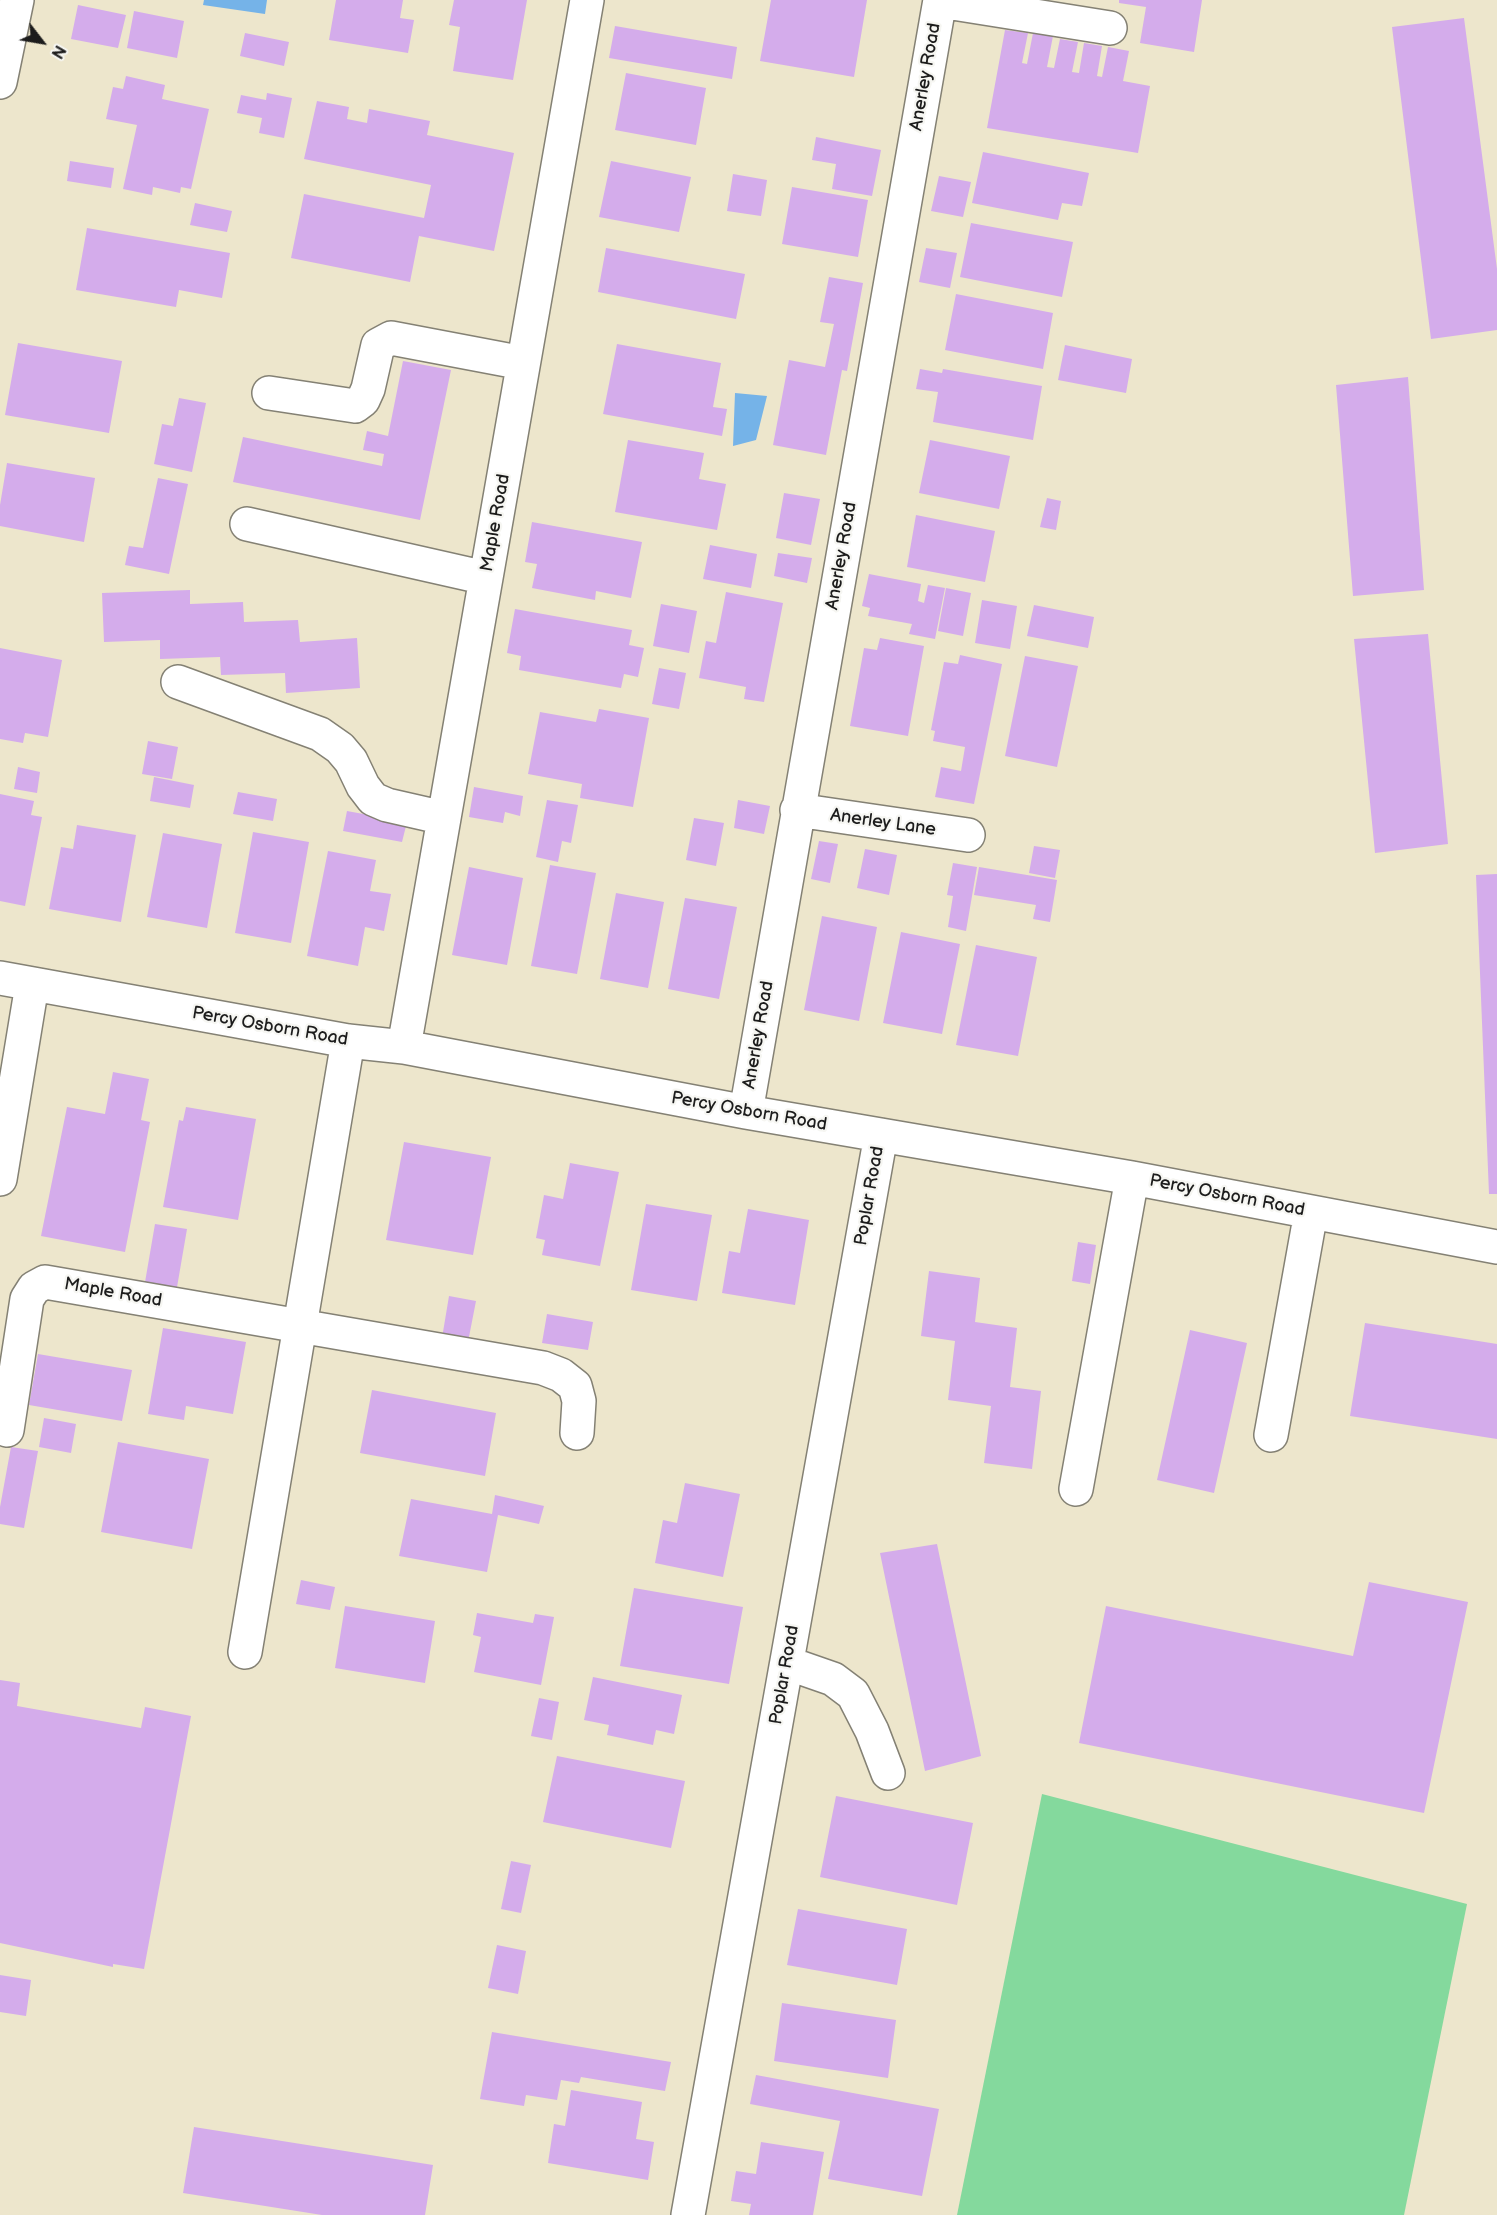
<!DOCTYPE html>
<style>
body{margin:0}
#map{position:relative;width:1497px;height:2215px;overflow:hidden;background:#ede6cc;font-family:"Balsamiq Sans",sans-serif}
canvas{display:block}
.north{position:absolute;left:12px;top:12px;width:60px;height:60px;-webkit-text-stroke:4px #f6f6f2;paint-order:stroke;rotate:121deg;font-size:16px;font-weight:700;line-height:24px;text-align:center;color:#1c1c1c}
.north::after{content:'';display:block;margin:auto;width:21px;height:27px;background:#1c1c1c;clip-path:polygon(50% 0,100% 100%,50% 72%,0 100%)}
</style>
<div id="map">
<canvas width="1497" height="2215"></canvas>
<div class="north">N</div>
</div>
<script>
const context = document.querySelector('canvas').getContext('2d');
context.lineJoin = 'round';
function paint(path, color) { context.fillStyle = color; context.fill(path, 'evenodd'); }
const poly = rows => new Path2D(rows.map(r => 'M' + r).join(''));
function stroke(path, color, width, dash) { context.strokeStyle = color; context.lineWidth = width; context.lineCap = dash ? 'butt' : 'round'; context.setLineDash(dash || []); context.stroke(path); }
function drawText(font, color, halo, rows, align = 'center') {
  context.font = font + ' "Balsamiq Sans",sans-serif'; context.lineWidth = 4.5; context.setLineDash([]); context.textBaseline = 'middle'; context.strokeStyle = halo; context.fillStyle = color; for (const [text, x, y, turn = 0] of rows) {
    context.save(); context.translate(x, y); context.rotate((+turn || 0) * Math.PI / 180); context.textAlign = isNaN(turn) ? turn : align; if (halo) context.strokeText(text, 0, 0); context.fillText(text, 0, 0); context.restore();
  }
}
paint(poly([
 [1042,1794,1467,1904,1404,2215,957,2215]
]), '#84d99d');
paint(poly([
 [204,0,267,0,265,14,203,5],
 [735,393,767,396,756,440,733,446]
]), '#75b3e8');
paint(poly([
 [336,0,403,0,400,18,414,20,408,53,329,40],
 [454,0,527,0,513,80,453,71,460,27,449,25],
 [771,0,867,0,854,77,760,61],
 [1119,0,1202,0,1194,52,1140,43,1146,7,1119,3],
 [78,5,126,15,118,48,71,39],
 [134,11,184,21,177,58,127,48],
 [1464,18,1497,269,1497,330,1431,339,1392,27],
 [615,26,737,47,732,79,609,58],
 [1005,30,1028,33,1022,63,1027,64,1033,33,1053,36,1047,67,1054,68,1060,39,1078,42,1072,72,1079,73,1084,43,1102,46,1097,76,1102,77,1108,47,1129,51,1123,81,1150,86,1138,153,987,128],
 [245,33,289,42,284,66,240,56],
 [626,73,706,88,696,145,615,130],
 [126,76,165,85,162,99,209,109,191,189,181,187,180,193,153,187,152,195,123,189,137,125,106,119,113,87,123,89],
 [267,93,292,98,284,138,259,133,262,118,237,113,241,95,266,100],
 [317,101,349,107,347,119,367,123,369,109,430,121,427,135,514,153,494,251,419,236,410,282,291,258,304,194,424,218,431,185,304,159],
 [816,137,881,150,872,196,832,189,836,164,812,160],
 [983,152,1089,173,1082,206,1062,203,1058,220,972,203],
 [70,161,114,168,111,188,67,181],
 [611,161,691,177,679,232,599,217],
 [733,174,767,180,761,216,727,211],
 [939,176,971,182,963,217,931,211],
 [792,187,868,200,858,257,782,244],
 [195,203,232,211,227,232,190,225],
 [971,223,1073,242,1062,297,960,277],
 [87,228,230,253,222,298,179,290,176,307,76,290],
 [606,248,745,274,736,319,598,292],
 [926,248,957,253,950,288,919,282],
 [829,277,863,283,847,371,842,370,826,455,773,445,789,360,825,367,834,324,820,322],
 [956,294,1053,313,1043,369,945,350],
 [18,343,122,361,109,433,5,415],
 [617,344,721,363,713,407,727,409,722,436,603,414],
 [1065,345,1132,359,1126,393,1058,380],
 [403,361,451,370,420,520,233,482,243,437,382,466,384,454,363,450,367,431,388,436],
 [920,369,942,373,943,369,1042,386,1033,440,933,422,938,392,916,389],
 [1408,377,1424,590,1353,596,1336,385],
 [179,398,206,403,192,472,154,464,162,424,173,426],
 [628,440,704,453,699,479,726,484,717,530,615,512],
 [930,440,1010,456,999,509,919,493],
 [7,463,95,478,84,542,0,526,0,505],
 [158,478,188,484,169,574,125,565,129,546,143,548],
 [784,493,820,499,811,545,776,538],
 [1047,498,1061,501,1056,530,1040,527],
 [916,515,995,531,985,582,907,567],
 [532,522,642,542,631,598,596,591,595,600,532,588,537,564,525,562],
 [710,545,757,554,751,588,703,579],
 [778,553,812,558,807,583,774,576],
 [869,574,921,584,918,601,924,603,928,585,945,588,935,639,909,634,912,624,868,616,870,608,862,606],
 [946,588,971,593,963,636,938,631],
 [190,590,190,604,243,602,244,622,298,620,300,642,357,638,360,688,286,693,285,673,221,675,220,657,160,659,160,640,104,642,102,593],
 [726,592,783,603,764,702,744,699,746,687,699,678,706,641,716,643],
 [982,600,1017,606,1010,649,975,643],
 [661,604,697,611,689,653,653,646],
 [1034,605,1094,617,1088,648,1027,636],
 [515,609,632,630,629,645,644,648,638,677,624,674,621,688,519,670,521,656,507,653],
 [1428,634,1448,844,1375,853,1354,639],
 [880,638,924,646,908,736,850,726,864,648,877,650],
 [0,648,62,660,48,737,25,733,23,743,0,739],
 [960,655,1002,664,974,804,935,797,941,767,961,771,965,747,933,741,935,731,931,730,944,662,958,664],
 [1025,656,1078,666,1057,767,1005,756],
 [659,668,686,673,679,709,652,704],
 [599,709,649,718,633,807,580,798,582,784,528,774,540,712,596,722],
 [148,741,178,747,172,779,142,774],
 [18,767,40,772,37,793,14,789],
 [154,777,194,785,190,808,150,801],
 [474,787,523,796,520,816,505,812,503,823,469,817],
 [238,792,277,799,273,821,233,814],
 [0,794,34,801,31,815,42,817,25,906,0,901],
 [547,800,578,805,571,843,562,841,558,862,536,857],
 [738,800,770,806,764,834,734,828],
 [347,811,407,822,402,842,343,831],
 [694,818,724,823,716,866,686,860],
 [77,825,136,835,121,922,49,909,61,847,73,849],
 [253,832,309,842,291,943,235,933],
 [163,833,222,844,207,928,147,917],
 [819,841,838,844,830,883,811,879],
 [1034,846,1060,850,1055,878,1029,873],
 [865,849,897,855,889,895,857,888],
 [328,851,376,860,370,891,391,894,384,931,365,927,358,966,307,956],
 [953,863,977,867,966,931,948,927,953,896,947,895],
 [550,865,596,873,577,974,531,966],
 [469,867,523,878,507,965,452,955],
 [979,867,1057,880,1050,922,1033,919,1036,905,974,895],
 [1497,874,1497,1194,1489,1194,1476,875],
 [616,893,664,902,648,988,600,979],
 [685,898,737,907,719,999,668,989],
 [822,916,877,927,859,1021,804,1010],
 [901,932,960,944,942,1034,883,1023],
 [976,945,1037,957,1018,1056,956,1045],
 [113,1072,149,1079,141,1120,150,1122,125,1252,41,1236,67,1107,105,1114],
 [186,1107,256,1119,238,1220,163,1207,179,1120,183,1121],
 [404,1142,491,1157,473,1255,386,1240],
 [570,1163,619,1172,600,1266,542,1255,545,1240,536,1238,544,1195,563,1199],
 [646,1204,712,1215,697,1301,631,1290],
 [748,1209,809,1220,795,1305,722,1293,729,1251,740,1253],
 [155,1224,187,1229,176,1293,144,1288],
 [1078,1242,1096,1245,1090,1284,1072,1281],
 [929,1271,980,1278,975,1322,1017,1328,1010,1387,1041,1391,1032,1469,984,1463,991,1406,948,1400,955,1341,921,1336],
 [449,1296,476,1301,468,1342,442,1338],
 [547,1314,593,1322,588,1350,542,1343],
 [1365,1323,1497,1344,1497,1439,1350,1416],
 [163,1328,246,1342,233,1414,186,1406,184,1420,148,1414],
 [1190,1330,1247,1343,1214,1493,1157,1480],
 [38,1354,132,1370,122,1421,29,1405],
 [372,1390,496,1413,485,1476,360,1453],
 [44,1418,76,1424,71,1453,39,1447],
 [118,1442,209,1459,192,1549,101,1532],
 [11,1447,38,1451,24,1528,0,1524,0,1507],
 [685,1483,740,1494,723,1577,655,1563,663,1520,677,1523],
 [495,1495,544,1506,539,1524,498,1515,487,1572,399,1556,411,1499,492,1514],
 [937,1544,981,1756,925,1771,880,1553],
 [301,1580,335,1587,330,1610,296,1604],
 [1369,1582,1468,1602,1424,1813,1079,1743,1106,1606,1353,1656],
 [634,1588,743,1607,729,1684,620,1666],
 [345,1606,435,1621,425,1683,335,1668],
 [477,1613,533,1623,535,1614,554,1617,541,1685,474,1672,481,1637,473,1635],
 [593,1677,682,1695,674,1734,656,1730,653,1745,607,1735,609,1725,584,1720],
 [0,1680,20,1683,17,1706,141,1728,145,1707,191,1716,144,1969,113,1964,113,1967,0,1943],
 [539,1698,559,1702,552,1740,531,1736],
 [557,1756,685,1781,671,1848,543,1822],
 [836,1796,973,1823,957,1905,820,1877],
 [511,1861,531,1865,521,1913,501,1909],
 [798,1909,907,1929,897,1985,787,1965],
 [497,1945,526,1951,518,1994,488,1988],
 [0,1975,31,1980,26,2016,0,2012],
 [782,2003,896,2020,888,2078,774,2061],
 [492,2032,671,2062,665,2091,581,2077,579,2083,561,2080,557,2100,526,2095,524,2106,480,2099],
 [756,2075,939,2109,922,2196,828,2179,840,2121,750,2104],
 [571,2090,642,2102,636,2139,654,2142,648,2180,548,2163,554,2124,565,2126],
 [194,2127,433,2165,425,2215,322,2215,183,2193],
 [761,2142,824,2152,813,2215,749,2215,751,2204,731,2201,736,2171,756,2174]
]), '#d4aceb');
const minor = poly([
 [940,1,1110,28],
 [0,82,17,0],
 [269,393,355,406,363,400,368,389,378,345,391,338,523,363],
 [247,524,486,578],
 [178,682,320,734,340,748,351,761,363,786,373,799,387,805,444,818],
 [797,810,968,835],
 [0,978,348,1041,404,1047,746,1112,1132,1178,1497,1247],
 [404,1047,587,0],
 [746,1112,940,0],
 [0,1179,32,985],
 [7,1430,27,1299,34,1288,45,1282,543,1368,561,1375,575,1386,579,1401,577,1433],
 [1271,1435,1311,1212],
 [1076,1489,1132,1178],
 [245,1652,348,1041],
 [787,1663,833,1679,853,1694,872,1731,888,1773],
 [688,2215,881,1135]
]);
stroke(minor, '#848174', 36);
stroke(minor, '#fff', 33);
drawText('18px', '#1c1c1c', '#f6f6f2', [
 ["Anerley Road",926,77,-80],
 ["Maple Road",496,523,-80],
 ["Anerley Road",842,556,-80],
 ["Anerley Lane",883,823,8],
 ["Percy Osborn Road",270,1027,10],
 ["Anerley Road",759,1035,-80],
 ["Percy Osborn Road",749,1112,10],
 ["Poplar Road",870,1196,-80],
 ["Percy Osborn Road",1227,1196,11],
 ["Maple Road",113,1293,10],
 ["Poplar Road",785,1675,-80]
]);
</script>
